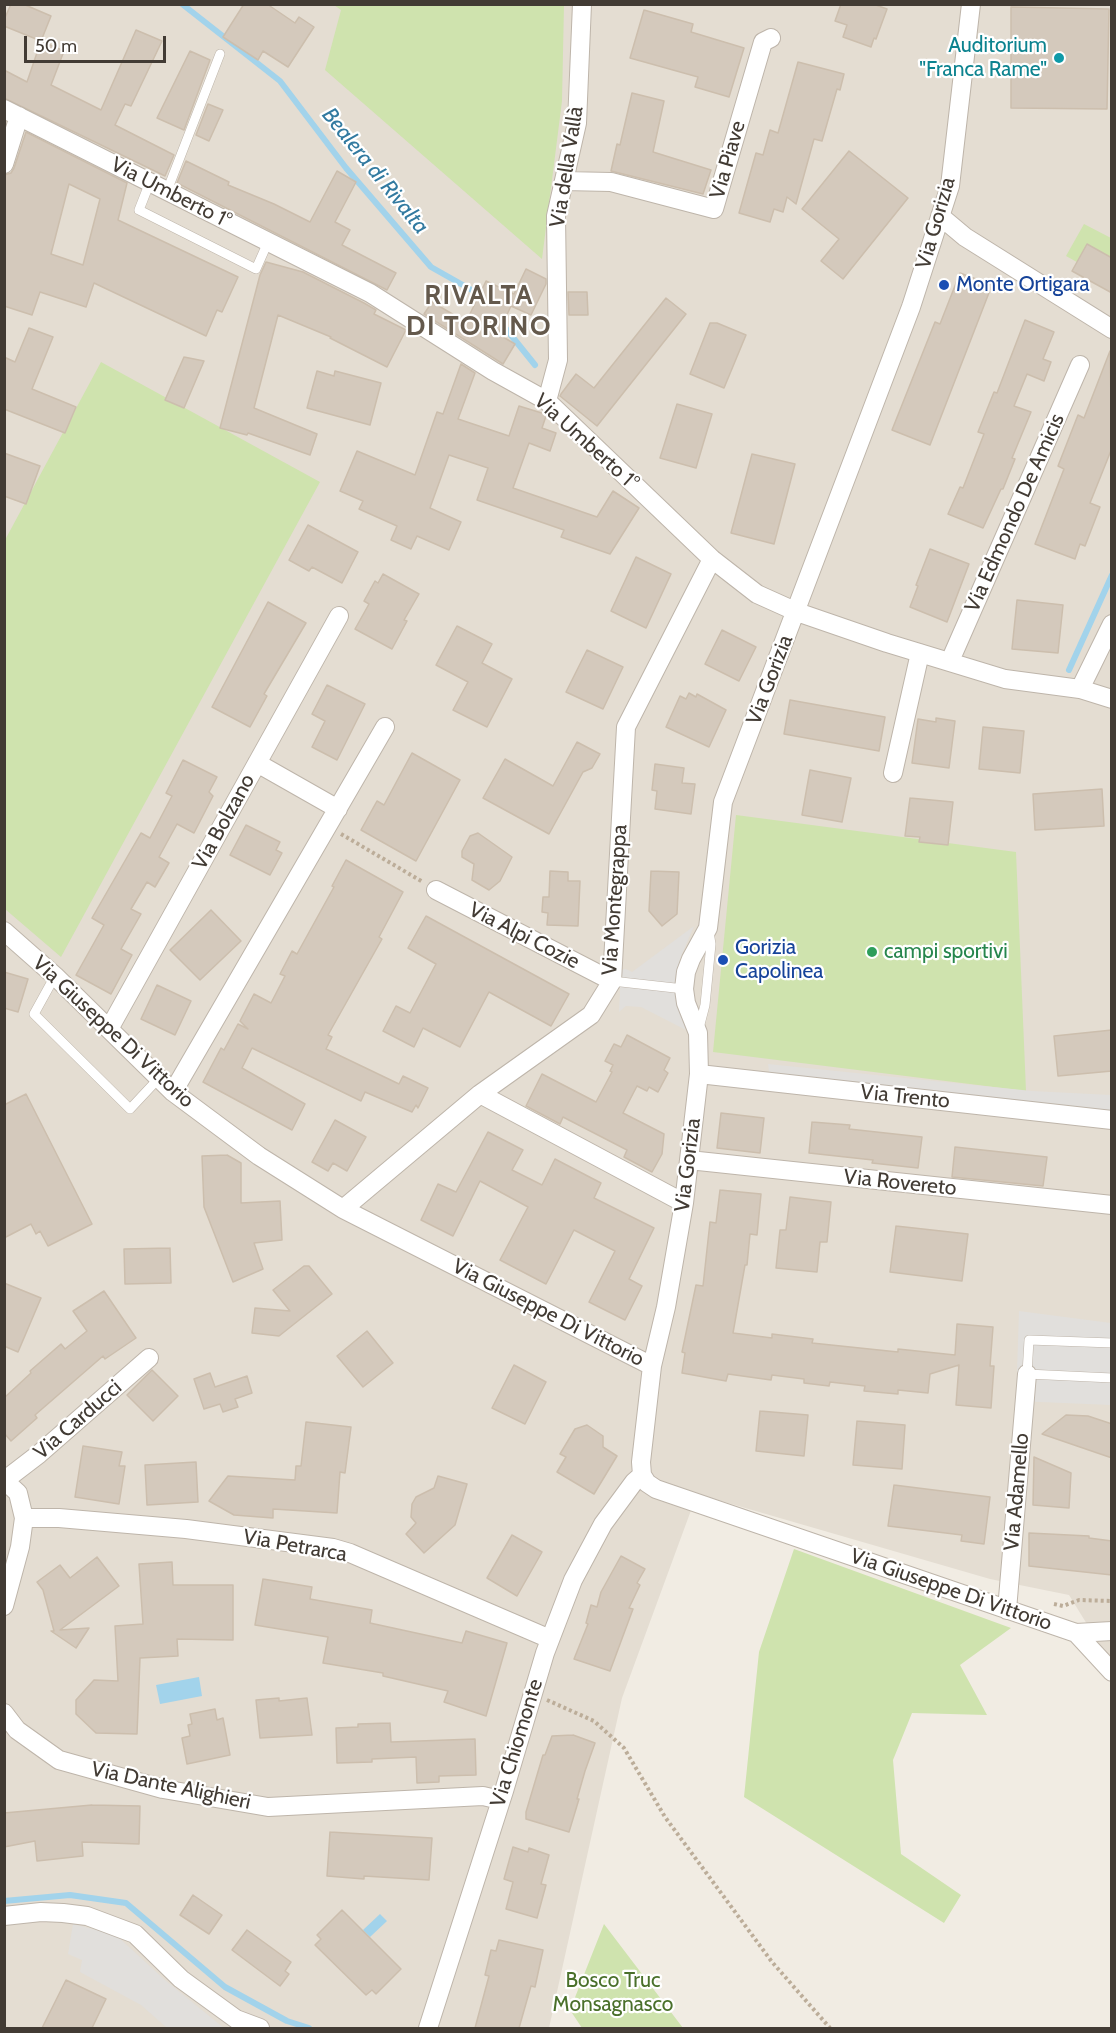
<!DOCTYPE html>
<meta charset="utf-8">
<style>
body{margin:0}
#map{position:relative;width:1116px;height:2033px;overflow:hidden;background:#f1ece3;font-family:Cabin,sans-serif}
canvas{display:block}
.frame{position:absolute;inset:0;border:6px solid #423b34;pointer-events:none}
.scale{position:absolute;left:24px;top:36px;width:142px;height:27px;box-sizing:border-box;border:3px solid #423b34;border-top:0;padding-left:8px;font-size:18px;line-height:21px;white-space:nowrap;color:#423b34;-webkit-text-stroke:4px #fff;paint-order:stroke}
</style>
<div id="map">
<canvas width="1116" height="2033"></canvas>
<div class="frame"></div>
<div class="scale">50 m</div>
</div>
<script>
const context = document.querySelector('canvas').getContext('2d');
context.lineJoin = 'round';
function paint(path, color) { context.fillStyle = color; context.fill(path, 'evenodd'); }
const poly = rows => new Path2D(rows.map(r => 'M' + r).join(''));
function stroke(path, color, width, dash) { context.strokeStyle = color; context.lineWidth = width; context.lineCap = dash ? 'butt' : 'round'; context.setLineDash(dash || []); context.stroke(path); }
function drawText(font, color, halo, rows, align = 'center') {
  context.font = font + ' Cabin,sans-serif'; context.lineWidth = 4.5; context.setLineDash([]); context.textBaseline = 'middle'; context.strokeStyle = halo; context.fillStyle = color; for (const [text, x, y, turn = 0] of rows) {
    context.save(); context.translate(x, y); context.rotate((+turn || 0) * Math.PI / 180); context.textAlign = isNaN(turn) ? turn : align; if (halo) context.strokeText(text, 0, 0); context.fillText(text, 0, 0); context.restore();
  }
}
paint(poly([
 [5,5,1111,5,1111,1663,1069,1595,990,1579,697,1494,622,1698,549,2028,5,2028]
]), '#e4ddd2');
paint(poly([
 [334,5,564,5,562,101,542,259,325,70,341,10],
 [1084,224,1111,238,1111,281,1066,256],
 [101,362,320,482,61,957,5,909,5,540],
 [736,815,1016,852,1026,1091,713,1052],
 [794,1549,1011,1628,960,1665,987,1715,912,1713,893,1760,901,1854,961,1895,944,1923,744,1797,759,1652],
 [604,1924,683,2028,582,2028,570,2010]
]), '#cfe3ae');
paint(poly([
 [694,926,680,959,675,978,675,997,686,1030,641,1007,626,1006,619,1012,621,970,626,969,632,972],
 [768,1064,1032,1091,1111,1095,1111,1115,770,1078],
 [1019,1311,1111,1323,1111,1405,1016,1401],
 [73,1924,116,1935,165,1980,224,2028,167,2028,141,2005,80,1972,82,1960,68,1954]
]), '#e1dfdc');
paint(poly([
 [199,1677,202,1696,160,1704,156,1685],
 [380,1914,387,1921,370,1937,363,1930]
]), '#a2d3eb');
stroke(poly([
 [182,4,280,81,346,168,431,267,477,293,484,301],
 [498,319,535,365],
 [1069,670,1112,575],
 [4,1901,70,1895,126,1903,225,1987,287,2021,309,2028]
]), '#a2d3eb', 6);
const building = poly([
 [11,4,23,4,51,16,41,41,64,51,51,85,101,110,136,30,162,41,131,106,125,104,115,125,174,155,165,176,4,98,4,70,27,82,41,41,4,26,4,20,11,4],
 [244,4,267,4,295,23,299,17,314,27,288,67,263,51,258,60,223,37,244,4],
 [841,4,873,4,887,9,876,39,874,38,871,47,843,37,847,25,835,21,841,4],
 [1011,7,1109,9,1107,109,1011,108,1011,7],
 [644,10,693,24,691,32,744,48,729,97,695,87,698,77,630,58,644,10],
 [190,51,210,60,184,130,157,118,190,51],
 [798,62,844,74,840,90,837,89,822,141,814,139,796,204,787,197,783,212,774,209,770,222,739,213,756,153,763,155,770,130,778,133,798,62],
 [632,93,664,101,653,152,711,170,703,194,611,171,617,144,620,145,632,93],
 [208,104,223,110,209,141,196,135,208,104],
 [26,132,127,183,118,220,238,277,222,312,217,310,206,336,94,283,86,307,40,292,32,315,4,306,4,175,11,173,14,168,26,132],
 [69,184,100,199,83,265,51,254,69,184],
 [849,151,908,198,843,279,821,261,839,239,802,209,849,151],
 [186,161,229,182,228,185,274,204,310,222,337,171,356,182,335,222,350,230,342,245,396,273,387,290,177,183,186,161],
 [1087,244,1112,258,1112,293,1072,271,1087,244],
 [266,262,303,272,364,303,376,310,374,314,406,330,387,367,330,338,331,337,278,315,254,408,317,434,310,455,248,433,247,435,220,428,260,275,266,262],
 [526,269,546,279,546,284,531,315,511,306,498,334,515,344,503,364,424,314,432,302,466,322,486,281,514,294,526,269],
 [960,273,992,285,930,445,892,430,935,322,940,324,960,273],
 [568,292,587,292,588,315,569,315,568,292],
 [666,298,686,314,597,426,560,396,561,394,576,374,594,388,666,298],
 [1025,320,1054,332,1043,359,1051,362,1044,381,1027,374,1014,406,1031,412,1012,458,1015,459,1003,489,1001,489,983,528,948,514,960,487,963,488,984,434,978,432,994,392,997,393,1025,320],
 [710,323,717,323,746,335,724,388,690,374,710,323],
 [29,328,53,337,32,389,76,407,65,433,4,409,4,357,15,362,29,328],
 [1110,351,1112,448,1090,503,1100,507,1085,546,1080,544,1075,559,1035,544,1064,469,1058,466,1078,415,1084,418,1110,351],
 [184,357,204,361,184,408,165,400,184,357],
 [461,364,475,373,458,419,509,436,519,406,545,414,546,416,542,428,556,433,550,451,529,443,513,488,597,517,613,491,639,508,610,554,561,537,564,530,477,500,488,468,449,455,430,508,461,522,449,550,417,536,411,549,391,540,397,526,359,509,363,501,340,491,357,451,415,475,437,412,443,414,461,364],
 [317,371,334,376,335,371,381,383,370,425,307,408,317,371],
 [677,404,712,414,696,468,660,458,677,404],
 [4,453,40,466,26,504,4,496,4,453],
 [752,454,795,464,774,544,731,533,752,454],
 [308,525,358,552,342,583,312,567,309,571,289,560,308,525],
 [930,549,969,564,947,622,910,607,918,586,916,585,930,549],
 [636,557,671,574,646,628,611,611,636,557],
 [383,574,419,594,404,620,407,621,392,649,355,629,369,604,364,601,375,581,378,583,383,574],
 [1017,600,1063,605,1058,653,1012,649,1017,600],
 [268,602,306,623,264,694,267,696,250,727,212,707,268,602],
 [457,626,492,644,482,663,512,679,487,727,453,710,468,682,436,665,457,626],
 [722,630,756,647,739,681,705,664,722,630],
 [587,650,623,667,603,709,566,692,587,650],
 [327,685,365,704,337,760,312,747,325,721,312,714,327,685],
 [689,693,696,697,697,694,726,710,709,747,666,727,680,696,686,699,689,693],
 [790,700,885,717,879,751,784,734,790,700],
 [936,718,955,721,949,768,912,763,918,719,936,722,936,718],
 [983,727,1024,731,1020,773,979,769,983,727],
 [577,742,600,754,592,768,583,772,549,834,483,798,505,759,553,786,577,742],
 [412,753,460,780,416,861,361,830,377,801,384,805,412,753],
 [183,760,217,777,209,792,213,796,194,833,177,824,159,857,169,863,155,887,147,882,131,909,141,914,121,949,132,955,111,994,76,975,104,925,92,918,141,833,150,838,172,796,166,793,183,760],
 [655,764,684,768,682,783,695,784,691,814,655,809,657,791,652,790,655,764],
 [810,770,851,778,842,822,802,815,810,770],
 [1102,789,1104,826,1035,830,1033,794,1102,789],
 [910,798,953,802,948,845,919,842,920,837,905,836,910,798],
 [246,825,280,842,276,850,282,853,270,875,230,855,246,825],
 [478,833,512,857,500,881,489,890,472,880,474,864,462,857,462,851,470,836,478,833],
 [346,860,403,892,379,937,382,939,328,1035,332,1037,326,1049,399,1084,403,1076,428,1088,418,1108,416,1105,412,1112,365,1092,361,1101,252,1048,242,1068,305,1104,292,1130,203,1082,221,1048,224,1050,238,1024,248,1029,240,1021,254,994,271,1003,285,976,280,974,292,951,297,954,334,887,332,886,346,860],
 [550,871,568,872,568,881,580,881,578,926,547,925,548,913,542,912,543,897,549,897,550,871],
 [651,871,679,872,677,914,662,926,649,911,651,871],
 [211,910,241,941,200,980,170,950,211,910],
 [426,916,569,994,551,1026,489,992,460,1047,423,1028,414,1047,383,1031,396,1006,410,1013,436,964,408,948,426,916],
 [4,972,28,979,18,1012,4,1008,4,972],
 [157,985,191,1001,175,1035,141,1019,157,985],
 [1112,1030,1112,1071,1058,1076,1054,1036,1112,1030],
 [627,1035,670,1058,664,1070,668,1073,658,1092,649,1087,647,1091,637,1086,623,1113,664,1134,662,1154,652,1172,624,1157,627,1150,563,1117,560,1124,526,1106,542,1074,596,1102,612,1072,610,1071,613,1065,605,1061,614,1044,621,1047,627,1035],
 [26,1094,92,1224,48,1246,40,1231,36,1234,31,1224,4,1238,4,1105,26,1094],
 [721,1113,764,1118,760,1153,717,1148,721,1113],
 [335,1120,366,1137,347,1171,333,1163,328,1171,312,1162,335,1120],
 [812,1122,850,1125,849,1129,922,1137,918,1168,872,1163,873,1160,809,1153,812,1122],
 [488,1132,523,1150,512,1170,542,1185,555,1159,601,1183,594,1198,654,1228,629,1279,642,1286,625,1320,589,1302,615,1251,574,1230,546,1284,500,1260,528,1207,480,1181,453,1236,421,1220,438,1184,456,1192,488,1132],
 [955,1147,1047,1157,1043,1186,952,1177,955,1147],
 [227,1155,241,1163,241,1203,280,1201,282,1240,254,1243,263,1269,233,1282,204,1207,202,1156,227,1155],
 [720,1190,761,1194,757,1235,750,1234,747,1265,745,1265,733,1333,772,1338,772,1334,813,1339,812,1343,898,1352,898,1349,955,1355,957,1324,993,1327,990,1366,994,1366,991,1408,956,1405,959,1365,930,1374,928,1393,898,1390,898,1394,864,1391,865,1386,830,1382,829,1386,804,1383,804,1379,772,1375,771,1380,728,1374,726,1381,682,1373,685,1353,682,1352,696,1285,703,1286,710,1222,716,1223,720,1190],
 [790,1197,831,1202,827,1242,820,1242,817,1272,776,1268,780,1230,786,1230,790,1197],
 [896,1226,968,1234,962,1281,890,1272,896,1226],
 [170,1248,171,1283,125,1284,124,1249,170,1248],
 [304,1266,309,1266,332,1294,279,1336,252,1333,255,1308,290,1311,273,1290,304,1266],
 [4,1283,41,1298,18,1352,4,1346,4,1283],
 [104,1291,136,1338,105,1359,103,1356,35,1415,37,1418,11,1441,4,1433,4,1398,31,1373,30,1371,61,1344,65,1349,87,1331,73,1311,104,1291],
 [367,1331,393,1363,363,1387,337,1356,367,1331],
 [514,1365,546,1382,525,1424,492,1408,514,1365],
 [152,1370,178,1396,153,1421,127,1395,152,1370],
 [210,1373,215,1387,247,1376,252,1393,235,1399,238,1407,223,1412,220,1404,204,1409,194,1379,210,1373],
 [760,1411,808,1415,804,1456,756,1451,760,1411],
 [1066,1415,1088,1416,1112,1424,1112,1458,1042,1434,1066,1415],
 [857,1421,905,1425,902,1469,853,1465,857,1421],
 [306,1422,351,1427,345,1473,340,1472,337,1513,273,1509,273,1518,234,1515,209,1501,228,1476,295,1480,296,1466,301,1466,306,1422],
 [587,1425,603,1436,603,1447,617,1456,594,1494,557,1472,566,1457,560,1454,575,1429,587,1425],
 [83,1446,122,1452,119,1466,125,1466,119,1504,75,1497,83,1446],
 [1034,1457,1071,1473,1069,1508,1033,1505,1034,1457],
 [196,1462,198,1502,147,1505,145,1465,196,1462],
 [438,1476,467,1484,455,1525,424,1553,406,1534,416,1523,411,1517,412,1504,416,1497,434,1488,438,1476],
 [894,1485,990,1497,984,1544,961,1541,962,1535,888,1526,894,1485],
 [1029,1533,1089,1536,1089,1538,1112,1541,1112,1575,1029,1566,1029,1533],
 [512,1535,542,1552,517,1596,487,1578,512,1535],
 [621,1556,645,1569,637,1583,640,1585,629,1608,633,1609,610,1671,574,1659,588,1624,586,1623,591,1605,597,1607,601,1592,621,1556],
 [97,1557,119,1586,60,1630,89,1628,76,1648,51,1631,54,1631,43,1590,37,1582,60,1565,70,1578,97,1557],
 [172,1562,173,1585,233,1585,233,1640,177,1639,178,1656,140,1658,137,1734,96,1733,76,1714,76,1700,94,1680,118,1681,115,1626,143,1624,139,1564,172,1562],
 [263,1579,312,1587,310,1599,372,1610,370,1623,462,1643,466,1631,507,1643,486,1716,444,1702,448,1691,383,1676,383,1673,323,1663,328,1637,255,1625,263,1579],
 [279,1698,279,1701,307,1698,312,1735,260,1738,256,1700,279,1698],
 [215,1709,217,1720,223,1718,230,1755,187,1764,182,1738,190,1736,188,1725,192,1724,190,1714,215,1709],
 [390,1723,391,1742,475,1739,476,1775,439,1776,439,1782,417,1783,416,1757,372,1759,372,1762,337,1763,336,1728,358,1727,358,1724,390,1723],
 [573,1735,595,1743,585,1771,577,1799,579,1799,569,1832,526,1819,526,1812,543,1755,545,1755,552,1736,573,1735],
 [92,1805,140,1806,139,1844,82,1842,83,1856,37,1861,35,1841,4,1847,4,1813,92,1805],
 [330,1832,432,1838,429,1880,364,1876,364,1879,327,1876,330,1832],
 [513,1847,528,1852,529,1848,549,1855,541,1884,546,1885,537,1918,506,1909,513,1882,504,1879,513,1847],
 [193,1895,222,1915,209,1934,180,1915,193,1895],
 [342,1910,401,1969,376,1994,372,1990,366,1995,315,1945,321,1939,317,1935,342,1910],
 [247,1930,291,1962,285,1971,289,1974,280,1986,232,1950,247,1930],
 [499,1940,543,1950,535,1987,531,1986,519,2028,475,2028,489,1976,485,1975,491,1950,496,1951,499,1940],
 [66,1980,106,1999,92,2028,42,2028,66,1980]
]);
paint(building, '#d4c9bc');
stroke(building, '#ccbead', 1.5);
const service = poly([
 [150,182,139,210,256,269,268,242],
 [167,191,220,54],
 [55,976,34,1014,130,1109,159,1078],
 [612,981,684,989],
 [699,1028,705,1005,711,944,709,932],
 [1112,1343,1029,1340,1027,1374,1112,1378]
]);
const minor = poly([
 [971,4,950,186,911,307,723,802,708,928,691,959,686,972,684,989,686,1003,698,1033,699,1074,684,1203,666,1307,652,1366,641,1462,642,1475,647,1483,656,1489,1076,1633,1112,1672],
 [4,109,370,293,493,371,547,401,712,559,757,594,797,612,887,643,1005,679,1080,689,1112,699],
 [4,164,19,116],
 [564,181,611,182,714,209,763,42,771,38],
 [940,216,965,237,1112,329],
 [547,401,558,360,556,216,577,123,582,4],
 [950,661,1080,365],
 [1080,689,1112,624],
 [257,763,338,809],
 [893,773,920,653],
 [436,890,612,981],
 [4,931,55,976,173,1092,259,1156,343,1209,652,1366],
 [109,1029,339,616],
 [699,1074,1112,1120],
 [173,1092,385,727],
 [480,1094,684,1203],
 [689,1160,1112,1205],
 [343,1209,480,1094,591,1015,612,981,626,727,712,559],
 [4,1480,18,1493,24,1518,20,1547,4,1606],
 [5,1480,39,1454,149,1358],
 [24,1518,59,1518,186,1529,333,1548,350,1553,550,1639],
 [1007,1610,1027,1374],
 [1076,1633,1112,1631],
 [4,1713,17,1730,59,1760,163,1789,268,1807,483,1796,500,1800],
 [4,1916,41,1912,63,1913,87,1916,135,1934,181,1979,236,2019,260,2028],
 [428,2028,504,1791,545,1653,573,1580,603,1524,634,1482,642,1475]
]);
stroke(service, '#beb5aa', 10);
stroke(minor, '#beb5aa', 20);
stroke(poly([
 [341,834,423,882],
 [1054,1604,1063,1606,1079,1600,1112,1601],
 [547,1700,594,1721,624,1748,665,1817,772,1962,830,2028]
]), '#bcad99', 4, [3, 3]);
stroke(service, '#fff', 9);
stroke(minor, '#fff', 18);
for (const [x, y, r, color] of [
 [1059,58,6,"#0f9aa8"],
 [944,285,6,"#1a4fb4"],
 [872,952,6,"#2e9e5b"],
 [723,960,6,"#1a4fb4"]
]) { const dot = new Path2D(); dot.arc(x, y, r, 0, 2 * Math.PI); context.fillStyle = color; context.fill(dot); stroke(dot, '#fff', 2); }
drawText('21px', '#0d838f', '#fff', [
 ["Auditorium",1047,46],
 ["\"Franca Rame\"",1047,70]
], 'right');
drawText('21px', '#423b34', '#fff', [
 ["Via Piave",728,160,-74],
 ["Via della Vallà",567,167,-81],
 ["Via Umberto 1°",171,193,27],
 ["Via Gorizia",936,223,-74],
 ["Via Umberto 1°",586,442,42],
 ["Via Edmondo De Amicis",1015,513,-66],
 ["Via Gorizia",770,680,-69],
 ["Via Bolzano",224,822,-61],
 ["Via Montegrappa",615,900,-86],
 ["Via Alpi Cozie",524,936,27],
 ["Via Giuseppe Di Vittorio",113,1032,43],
 ["Via Trento",905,1097,6],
 ["Via Gorizia",688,1165,-83],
 ["Via Rovereto",900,1183,6],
 ["Via Giuseppe Di Vittorio",548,1313,27],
 ["Via Carducci",78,1420,-41],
 ["Via Adamello",1017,1492,-85],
 ["Via Petrarca",295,1546,10],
 ["Via Giuseppe Di Vittorio",951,1590,19],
 ["Via Chiomonte",517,1743,-73],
 ["Via Dante Alighieri",171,1786,12]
]);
drawText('21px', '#164399', '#fff', [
 ["Monte Ortigara",956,285],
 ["Gorizia",735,948],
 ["Capolinea",735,972]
], 'left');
drawText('21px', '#27864d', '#fff', [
 ["campi sportivi",884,952]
], 'left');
drawText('21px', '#4a702b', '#fff', [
 ["Bosco Truc",613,1981],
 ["Monsagnasco",613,2005]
]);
drawText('italic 22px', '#327aa0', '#fff', [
 ["Bealera di Rivalta",375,171,51]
]);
context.letterSpacing = '1.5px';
drawText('bold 27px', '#64594c', '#fff', [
 ["RIVALTA",479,296],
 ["DI TORINO",479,327]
]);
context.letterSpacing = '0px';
</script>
